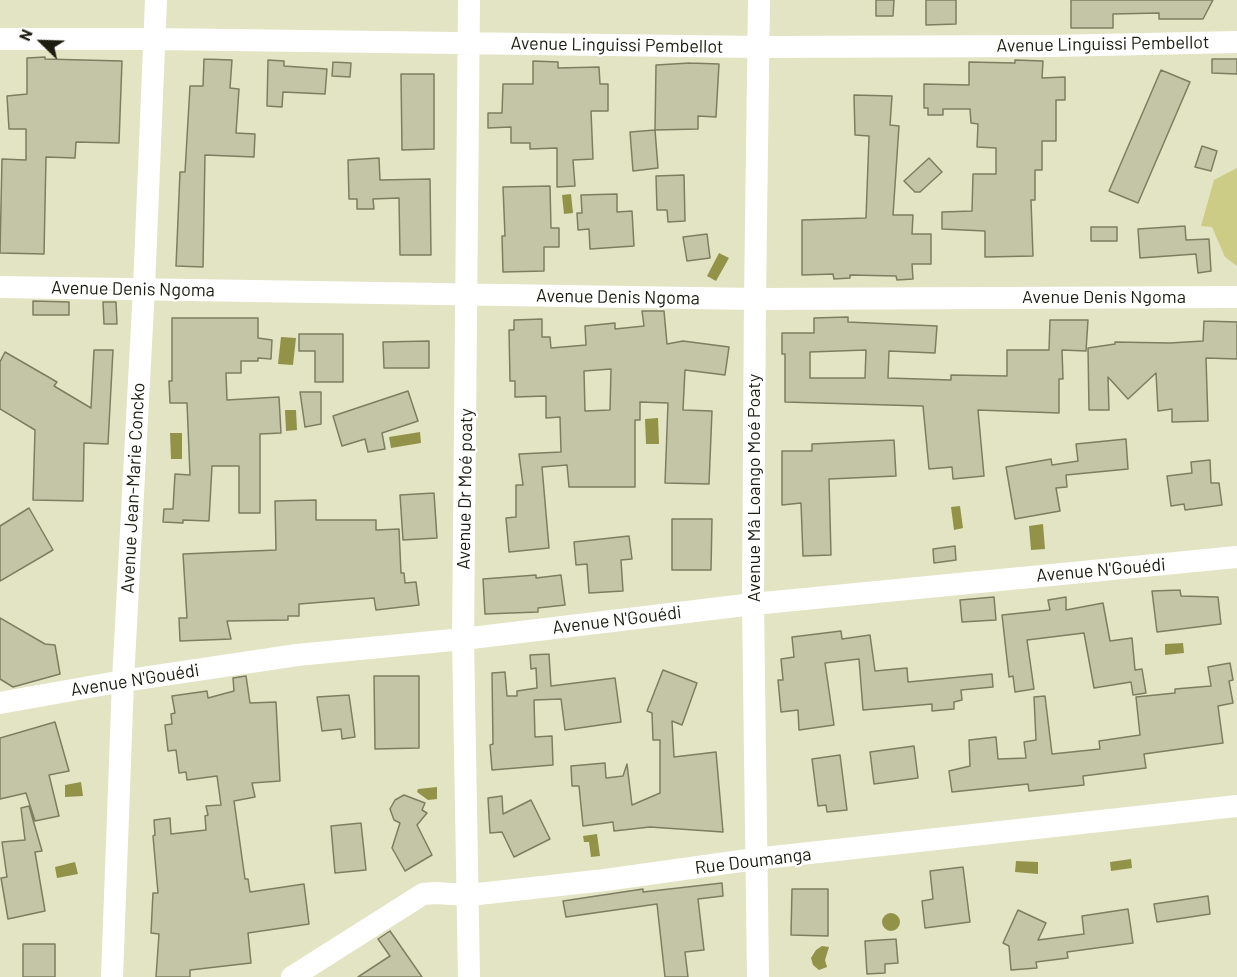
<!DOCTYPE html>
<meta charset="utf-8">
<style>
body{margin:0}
#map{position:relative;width:1237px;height:977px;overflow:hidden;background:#e3e4c4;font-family:Barlow,sans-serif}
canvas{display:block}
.north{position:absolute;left:12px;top:12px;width:60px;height:60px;-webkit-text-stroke:4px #fff;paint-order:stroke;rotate:293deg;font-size:16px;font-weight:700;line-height:24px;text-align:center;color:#1d1d11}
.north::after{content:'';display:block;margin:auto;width:21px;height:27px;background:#1d1d11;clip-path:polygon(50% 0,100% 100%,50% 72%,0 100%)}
</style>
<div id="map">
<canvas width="1237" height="977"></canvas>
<div class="north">N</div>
</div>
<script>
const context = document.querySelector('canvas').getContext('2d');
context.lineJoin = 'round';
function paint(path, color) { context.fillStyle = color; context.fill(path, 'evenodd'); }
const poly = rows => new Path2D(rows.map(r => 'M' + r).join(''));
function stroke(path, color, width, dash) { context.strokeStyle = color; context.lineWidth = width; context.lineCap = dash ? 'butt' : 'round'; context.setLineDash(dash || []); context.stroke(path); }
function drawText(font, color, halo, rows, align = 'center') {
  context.font = font + ' Barlow,sans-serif'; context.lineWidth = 4.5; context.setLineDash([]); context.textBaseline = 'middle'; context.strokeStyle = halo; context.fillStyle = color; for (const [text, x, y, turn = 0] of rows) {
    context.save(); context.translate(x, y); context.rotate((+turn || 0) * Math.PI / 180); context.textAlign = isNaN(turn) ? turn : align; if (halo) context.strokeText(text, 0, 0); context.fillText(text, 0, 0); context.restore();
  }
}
paint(poly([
 [1237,168,1237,266,1225,257,1212,227,1201,226,1214,180]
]), '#cccc86');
paint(poly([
 [571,194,573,213,564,214,562,195],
 [719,253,729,258,716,281,707,276],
 [281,337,296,338,293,365,278,364],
 [285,410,296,410,297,430,286,431],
 [658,418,659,444,646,444,645,419],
 [420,432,421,443,391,448,389,437],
 [170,433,182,433,182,459,171,459],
 [960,506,963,528,954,530,951,507],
 [1043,524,1045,549,1031,550,1029,526],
 [1183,643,1184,653,1165,655,1165,644],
 [81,782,83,796,65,797,65,785],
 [437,787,437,799,428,800,417,792,418,789],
 [597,834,600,856,591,857,589,842,584,842,583,836],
 [1131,859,1132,868,1111,871,1110,862],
 [1016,861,1038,862,1038,874,1015,872],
 [75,862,78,874,57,878,55,867],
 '882 922a9 9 0 1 1 18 0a9 9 0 1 1-18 0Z',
 [822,946,829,947,825,960,827,967,819,970,813,965,811,958,816,950]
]), '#939249');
const building = poly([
 [876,0,894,0,893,16,876,16,876,0],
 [926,0,956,0,956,24,926,25,926,0],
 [1071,0,1213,0,1203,19,1159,19,1159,13,1113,14,1113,28,1071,28,1071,0],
 [45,57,45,59,122,61,119,143,76,142,75,158,46,157,44,254,0,253,2,159,26,160,26,129,9,129,7,96,27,94,27,58,45,57],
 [204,59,232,60,230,88,239,89,236,133,255,134,254,157,205,155,203,267,176,266,180,172,185,172,190,86,203,86,204,59],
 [1212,59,1237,59,1237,74,1212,73,1212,59],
 [268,60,284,61,284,66,327,69,325,94,283,92,282,107,267,106,268,60],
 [1015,60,1043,61,1042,78,1065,77,1065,100,1056,100,1056,141,1042,141,1042,170,1035,170,1035,200,1031,200,1033,256,985,257,985,231,942,229,942,212,972,211,973,174,996,174,996,148,977,147,978,124,971,123,970,109,943,109,943,115,928,115,928,108,924,108,924,84,969,85,969,62,1015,63,1015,60],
 [533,61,558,62,558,68,599,67,600,84,608,84,608,111,591,111,593,159,573,160,575,186,557,187,557,148,530,149,530,143,511,143,511,127,488,128,488,113,502,113,503,84,533,84,533,61],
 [333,62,351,63,350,77,332,76,333,62],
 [690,63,719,64,716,117,698,116,698,129,655,130,656,65,690,63],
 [1161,70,1190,82,1138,203,1109,191,1161,70],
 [401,74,434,74,434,149,402,150,401,74],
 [854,95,892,96,890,125,899,126,893,215,913,215,912,234,931,234,931,264,912,264,913,279,897,280,896,276,850,275,850,278,834,279,833,274,802,275,802,220,866,218,869,136,855,135,854,95],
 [655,130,658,168,633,171,630,132,655,130],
 [1202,146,1217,151,1211,171,1195,167,1202,146],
 [379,158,380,180,430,179,431,255,400,255,399,198,373,199,374,209,357,209,357,199,349,199,348,160,379,158],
 [929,158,942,172,920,192,915,192,904,181,929,158],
 [684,175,685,221,668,222,667,210,657,210,656,176,684,175],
 [550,186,551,228,559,228,559,247,544,247,544,271,503,272,502,236,505,236,503,187,550,186],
 [617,194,617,212,632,211,634,246,590,249,589,229,578,230,577,213,582,213,581,195,617,194],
 [1185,226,1186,240,1209,239,1211,271,1198,273,1196,254,1140,258,1138,229,1185,226],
 [1091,227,1117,227,1117,241,1091,241,1091,227],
 [707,234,710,258,687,261,683,237,707,234],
 [33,301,69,302,69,315,33,315,33,301],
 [103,302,116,302,117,324,104,324,103,302],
 [642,311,664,311,667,344,683,341,729,347,725,375,685,370,683,410,712,411,709,484,665,483,668,403,640,402,640,420,635,420,635,487,569,487,567,465,542,467,549,548,509,552,506,518,516,517,516,485,523,485,519,454,561,452,560,417,546,418,546,396,515,397,515,381,510,381,509,330,514,330,514,320,542,319,542,337,550,337,551,348,586,345,585,326,615,323,615,329,644,326,642,311],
 [611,369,610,410,585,411,584,371,611,369],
 [848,317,848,322,937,326,935,353,889,351,888,378,951,380,951,375,1007,376,1007,350,1049,350,1050,320,1088,320,1086,351,1062,350,1063,379,1059,379,1059,413,978,410,984,476,953,479,952,467,929,469,923,406,785,402,785,354,782,354,782,333,814,333,814,318,848,317],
 [866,350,865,378,810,378,810,352,866,350],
 [172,318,258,318,258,338,272,340,271,359,258,358,258,361,241,361,241,373,226,373,227,400,279,397,281,433,260,434,260,513,239,513,239,466,212,466,209,521,183,520,183,523,163,522,164,509,173,509,175,474,190,475,187,403,170,403,169,381,172,381,172,318],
 [1204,321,1237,322,1237,359,1206,358,1208,421,1172,422,1172,409,1158,411,1156,373,1128,399,1108,377,1109,410,1089,410,1088,348,1115,344,1115,342,1170,343,1203,341,1204,321],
 [299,334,343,334,343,382,315,382,315,351,299,351,299,334],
 [429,341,429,368,384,368,383,342,429,341],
 [94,350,113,350,108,444,84,443,83,501,33,500,35,430,0,409,0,362,5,352,57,382,54,386,91,408,94,350],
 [408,391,418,421,382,433,385,449,368,452,365,439,342,446,333,416,408,391],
 [300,392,321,392,321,424,305,427,300,392],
 [1126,439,1128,469,1066,475,1067,487,1056,488,1060,511,1015,519,1006,467,1051,459,1052,465,1078,461,1076,444,1126,439],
 [894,440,896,476,829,479,831,555,803,556,801,503,782,505,782,451,812,451,812,444,894,440],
 [1210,460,1211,483,1219,483,1222,505,1185,510,1184,504,1171,506,1167,476,1192,473,1191,462,1210,460],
 [434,493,437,538,403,540,400,495,434,493],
 [316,500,316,520,376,520,376,530,399,529,401,573,404,573,405,583,416,582,419,605,376,610,374,598,299,604,299,616,288,616,288,620,227,621,231,639,180,641,179,618,187,618,183,554,276,550,275,501,316,500],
 [29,508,53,550,0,581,0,526,29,508],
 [672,519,712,519,711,570,672,570,672,519],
 [629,536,632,559,621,560,623,591,589,593,587,564,576,565,574,542,629,536],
 [955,546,956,560,934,563,933,549,955,546],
 [536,575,536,578,561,575,565,605,538,608,538,612,485,614,483,579,536,575],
 [1180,590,1181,596,1218,597,1221,624,1157,632,1152,591,1180,590],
 [994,597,996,620,962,622,960,600,994,597],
 [1066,597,1066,610,1103,603,1110,641,1132,638,1135,670,1142,669,1146,693,1133,695,1131,682,1094,688,1084,633,1027,640,1034,689,1015,692,1013,676,1009,677,1002,615,1050,610,1048,600,1066,597],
 [0,618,45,644,55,645,60,674,13,687,0,679,0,618],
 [841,631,842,639,870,635,875,671,907,668,908,682,992,674,993,687,961,690,962,700,954,702,954,709,932,711,932,704,863,710,859,659,825,663,834,725,799,730,798,710,781,712,778,680,783,680,781,659,794,657,792,637,841,631],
 [549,654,551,686,615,678,621,722,565,730,561,699,534,700,535,737,552,736,553,765,492,770,490,745,493,744,492,673,505,672,507,696,517,696,517,691,537,688,536,668,531,669,530,655,549,654],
 [1230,663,1233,680,1229,681,1233,703,1218,706,1223,743,1144,754,1146,768,1083,776,1084,785,1029,791,1028,784,952,792,949,771,970,766,969,740,996,737,998,759,1026,758,1024,742,1036,740,1034,697,1045,696,1052,754,1100,749,1099,741,1140,735,1136,697,1175,693,1175,689,1211,686,1208,667,1230,663],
 [663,670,697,683,682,725,672,721,674,757,716,752,723,832,650,827,614,831,613,822,583,826,579,786,572,786,571,766,605,763,606,778,623,776,627,764,632,805,660,793,660,740,653,740,652,713,647,711,663,670],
 [246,676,250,703,276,702,280,781,252,783,255,797,234,801,245,879,248,879,250,892,304,884,309,924,248,933,251,963,190,970,190,977,156,977,159,934,151,933,153,893,158,893,153,836,155,835,154,820,170,818,171,834,206,830,205,816,208,815,206,806,221,805,217,776,187,780,186,772,179,773,176,750,168,751,165,725,172,724,171,714,175,713,172,696,207,691,208,698,234,691,233,678,246,676],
 [374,676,419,676,419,748,375,749,374,676],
 [349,695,355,737,342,739,341,729,322,731,317,697,349,695],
 [55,722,69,771,49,775,59,816,35,821,26,793,0,799,0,738,55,722],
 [914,746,918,778,874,784,870,752,914,746],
 [840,755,847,810,827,812,826,805,818,806,812,759,840,755],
 [404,795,425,803,422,810,427,813,417,825,432,855,405,871,392,848,400,823,394,820,390,809,395,800,404,795],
 [502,796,503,814,531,800,550,839,514,857,502,832,490,833,488,798,502,796],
 [29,806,42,851,35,852,45,911,8,919,1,878,7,877,2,842,25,840,21,808,29,806],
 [361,823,366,870,335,873,331,826,361,823],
 [963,867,970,922,925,928,922,901,933,899,930,871,963,867],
 [722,883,723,896,698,899,704,950,685,952,688,977,665,977,657,904,566,917,563,901,643,889,643,892,722,883],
 [792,889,828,889,828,936,791,935,792,889],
 [1208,896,1210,914,1157,922,1154,904,1208,896],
 [1128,909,1133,943,1067,952,1068,958,1036,962,1037,968,1011,970,1009,946,1003,943,1018,910,1046,923,1038,940,1084,934,1082,916,1128,909],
 [390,931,422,977,358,977,390,956,378,939,390,931],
 [896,939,898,963,885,964,885,973,867,974,865,941,896,939],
 [23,944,55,944,55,977,23,977,23,944]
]);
paint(building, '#c4c4a6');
stroke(building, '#7d7e61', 1.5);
stroke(poly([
 [0,39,154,39,759,47,1052,46,1237,42],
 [0,287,755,299,1237,297],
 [0,703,123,681,297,655,463,639,753,604,1237,557],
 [112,977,123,681,144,288,156,0],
 [292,977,423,894,435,893,469,895,605,880,755,859,1237,806],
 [469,977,463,639,469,0],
 [758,977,753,604,755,299,759,0]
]), '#fff', 22);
drawText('18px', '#1d1d11', '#fff', [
 ["Avenue Linguissi Pembellot",1103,44,-1],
 ["Avenue Linguissi Pembellot",617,45,1],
 ["Avenue Denis Ngoma",133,289,1],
 ["Avenue Denis Ngoma",618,297,1],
 ["Avenue Denis Ngoma",1104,297],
 ["Avenue Jean-Marie Concko",133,488,-87],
 ["Avenue Mâ Loango Moé Poaty",754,488,-90],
 ["Avenue Dr Moé poaty",465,489,-89],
 ["Avenue N'Gouédi",1101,570,-5],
 ["Avenue N'Gouédi",617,620,-7],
 ["Avenue N'Gouédi",135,680,-9],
 ["Rue Doumanga",753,861,-7]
]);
</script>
